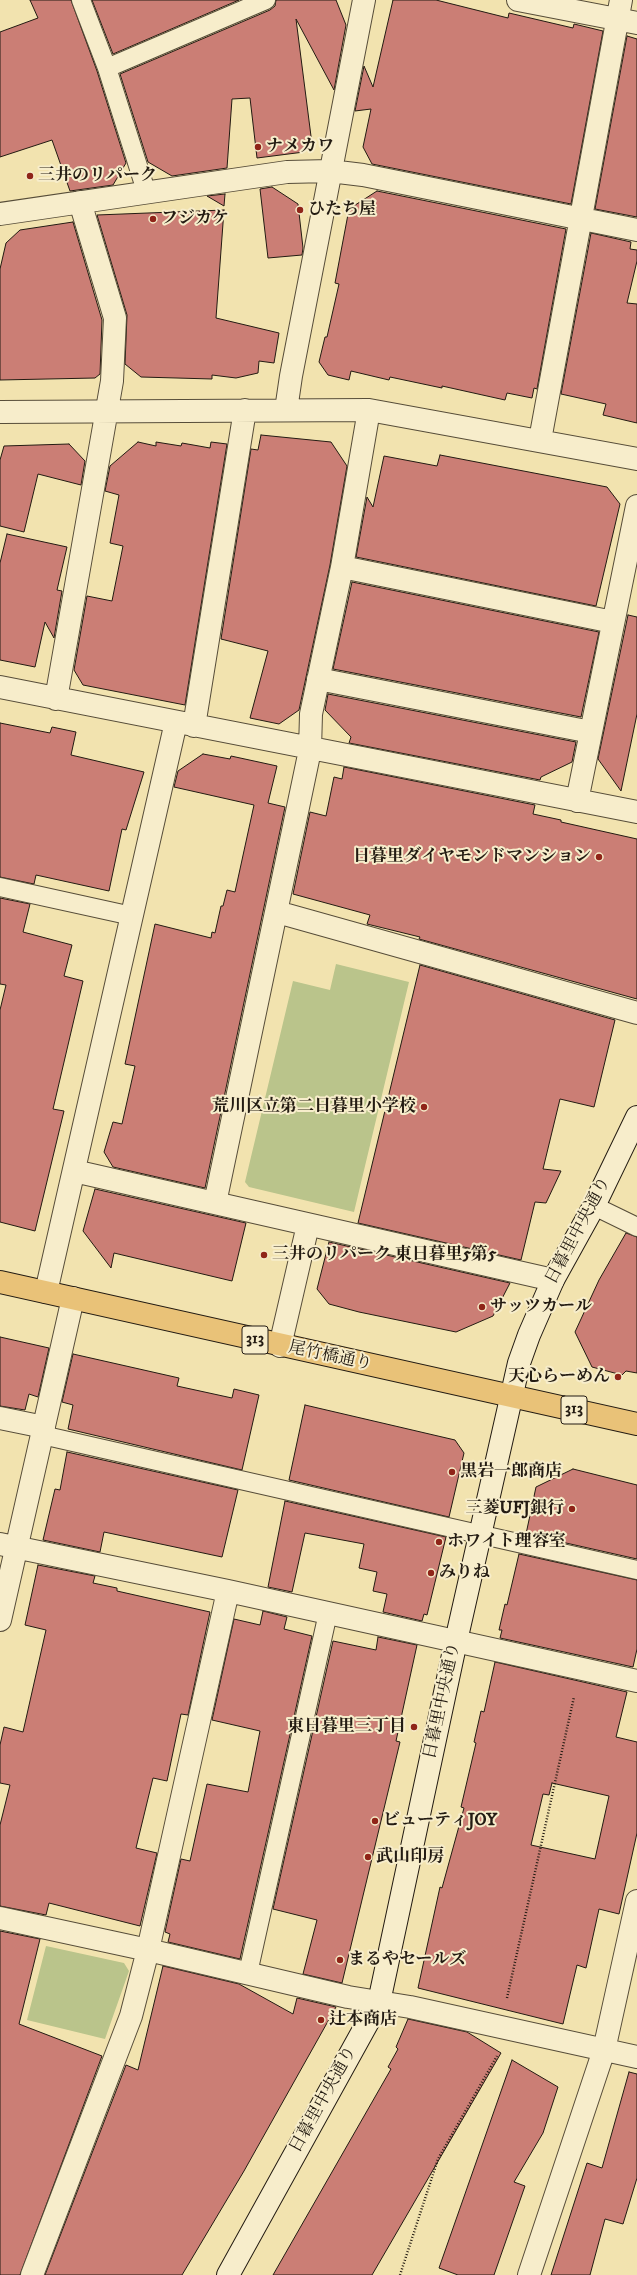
<!DOCTYPE html>
<meta charset="utf-8">
<style>
body{margin:0}
canvas{display:block;background:#f2e3af}
</style>
<canvas width="637" height="2275"></canvas>
<script>
const context = document.querySelector('canvas').getContext('2d');
context.lineJoin = 'round';
function paint(path, color) { context.fillStyle = color; context.fill(path, 'evenodd'); }
const poly = rows => new Path2D(rows.map(r => 'M' + r).join(''));
function stroke(path, color, width, dash) { context.strokeStyle = color; context.lineWidth = width; context.lineCap = dash ? 'butt' : 'round'; context.setLineDash(dash || []); context.stroke(path); }
function drawText(font, color, halo, rows, align = 'center') {
  context.font = font + ' "IM FELL DW Pica","Noto Serif JP",serif'; context.lineWidth = 4; context.setLineDash([]); context.textBaseline = 'middle'; context.strokeStyle = halo; context.fillStyle = color; for (const [text, x, y, turn = 0] of rows) {
    context.save(); context.translate(x, y); context.rotate((+turn || 0) * Math.PI / 180); context.textAlign = isNaN(turn) ? turn : align; if (halo) context.strokeText(text, 0, 0); context.fillText(text, 0, 0); context.restore();
  }
}
paint(poly([
 [336,964,409,982,354,1212,249,1187,245,1182,293,981,330,990],
 [46,1946,124,1963,129,1971,105,2039,27,2020]
]), '#bac48b');
const building = poly([
 [30,0,71,0,97,71,126,163,113,185,70,191,52,140,0,157,0,32,38,18,30,0],
 [92,0,239,0,113,54,92,0],
 [276,0,336,0,346,25,334,90,296,19,312,144,304,152,257,158,250,98,232,99,227,168,172,176,148,162,120,74,270,10,275,6,276,0],
 [393,0,436,0,508,18,509,13,573,28,574,24,603,31,571,204,372,164,363,147,371,109,355,111,364,66,373,87,393,0],
 [627,36,637,39,637,217,595,209,627,36],
 [272,187,298,204,303,248,302,255,268,258,260,189,272,187],
 [377,191,566,229,537,389,534,388,532,398,507,393,505,400,442,386,442,388,390,377,389,380,351,371,349,380,328,375,319,362,325,337,327,337,339,284,335,283,349,209,377,191],
 [225,194,224,206,207,196,225,194],
 [224,210,216,318,279,333,274,363,259,361,258,373,236,378,212,375,212,379,141,377,125,364,127,315,97,215,224,210],
 [73,222,102,320,100,374,95,378,0,380,0,269,6,243,20,230,73,222],
 [591,233,631,242,630,249,637,250,637,261,627,303,637,304,637,423,603,415,606,404,561,394,591,233],
 [261,435,331,442,347,466,330,565,299,710,279,724,250,718,268,651,221,639,251,449,258,450,261,435],
 [138,442,156,446,156,442,181,446,182,443,210,448,211,442,227,444,185,705,83,685,74,670,87,596,112,601,123,546,110,543,119,495,105,491,110,466,138,442],
 [69,444,85,461,81,485,38,474,24,532,0,526,0,460,4,446,69,444],
 [440,455,607,487,620,504,596,606,356,557,367,497,373,507,384,456,437,466,440,455],
 [7,534,67,547,57,590,62,591,54,638,45,622,35,667,0,660,0,563,7,534],
 [352,582,599,632,581,717,333,669,352,582],
 [628,615,637,617,637,714,621,791,598,759,628,615],
 [328,694,576,742,572,762,541,777,540,780,349,743,351,737,325,710,328,694],
 [0,723,50,733,52,727,76,732,71,755,144,772,126,830,122,829,109,891,36,875,34,884,0,877,0,723],
 [203,754,230,759,231,756,277,766,268,803,285,807,205,1188,113,1167,104,1152,113,1122,122,1124,135,1066,125,1064,155,924,211,938,212,932,215,933,221,906,223,906,227,890,235,892,254,805,174,787,178,771,203,754],
 [344,767,535,805,533,814,561,820,561,822,637,839,637,999,419,939,420,937,367,924,370,915,293,894,310,812,326,816,334,777,342,779,344,767],
 [0,898,30,904,23,932,72,945,64,976,83,981,53,1109,64,1111,35,1231,0,1222,0,1010,6,985,0,984,0,898],
 [420,965,615,1020,594,1107,560,1099,543,1169,561,1171,546,1203,535,1202,521,1260,358,1223,420,965],
 [95,1189,246,1223,232,1281,114,1253,111,1268,83,1231,95,1189],
 [626,1233,637,1237,637,1373,626,1371,622,1375,592,1367,575,1332,599,1280,626,1233],
 [329,1242,510,1283,493,1316,456,1332,359,1312,329,1304,317,1289,329,1242],
 [0,1337,49,1348,38,1397,29,1394,25,1410,0,1406,0,1337],
 [73,1354,179,1378,177,1386,232,1398,234,1389,259,1395,242,1470,68,1429,73,1405,62,1402,73,1354],
 [305,1405,455,1440,464,1453,449,1517,289,1480,305,1405],
 [67,1452,238,1490,222,1557,104,1532,100,1552,43,1540,55,1489,60,1490,67,1452],
 [573,1469,637,1485,637,1559,526,1534,536,1487,573,1469],
 [285,1501,446,1537,427,1615,424,1614,422,1621,383,1612,387,1594,373,1591,377,1572,359,1568,364,1544,305,1533,292,1592,268,1587,285,1501],
 [519,1554,637,1580,637,1649,633,1667,500,1638,502,1630,499,1630,505,1604,507,1605,519,1554],
 [38,1565,95,1576,93,1583,117,1588,117,1591,210,1612,188,1715,181,1714,167,1781,153,1778,136,1848,157,1853,140,1926,49,1903,46,1915,0,1906,0,1825,10,1785,0,1783,0,1745,4,1727,23,1732,46,1630,25,1625,38,1565],
 [263,1611,287,1617,284,1629,312,1636,240,1959,168,1942,170,1934,165,1932,181,1859,190,1861,207,1784,248,1792,260,1731,212,1720,234,1619,260,1625,263,1611],
 [378,1637,417,1645,396,1741,400,1742,342,1983,303,1974,317,1920,273,1909,333,1641,376,1650,378,1637],
 [495,1662,627,1692,616,1737,637,1742,637,1833,619,1914,599,1909,586,1968,577,1965,563,2024,418,1988,440,1887,442,1888,464,1808,461,1807,476,1743,474,1742,481,1711,484,1712,495,1662],
 [552,1783,609,1796,595,1859,531,1845,543,1794,549,1795,552,1783],
 [0,1931,40,1939,19,2024,102,2056,20,2275,0,2275,0,1931],
 [163,1966,239,1984,293,2014,297,1998,336,2007,244,2171,182,2275,45,2275,126,2065,138,2070,163,1966],
 [408,2019,467,2032,501,2053,372,2275,273,2275,391,2069,388,2067,398,2049,396,2047,408,2019],
 [512,2060,558,2087,543,2133,514,2182,525,2186,494,2275,458,2275,439,2268,512,2060],
 [629,2072,637,2074,637,2178,623,2224,605,2219,590,2275,551,2275,587,2163,602,2168,629,2072]
]);
paint(building, '#cb7e75');
stroke(building, '#231b12', 1);
const lane = poly([
 [81,0,107,68,146,191],
 [107,68,266,0],
 [0,887,132,916],
 [594,1206,637,1227],
 [42,1435,637,1570],
 [248,1973,328,1613]
]);
const street = poly([
 [518,0,637,23],
 [0,214,287,172,330,171,363,175,637,230],
 [286,410,291,376,364,0],
 [0,412,369,410,637,459],
 [540,440,621,0],
 [342,567,613,622],
 [318,679,591,732],
 [0,687,637,812],
 [56,699,112,381,115,318,80,202],
 [194,726,245,410],
 [577,801,637,506],
 [277,912,637,1013],
 [74,1171,553,1280],
 [215,1203,310,750,311,714,342,567,369,410],
 [46,1292,176,722],
 [280,1346,308,1225],
 [0,1418,44,1427],
 [0,1544,228,1591,637,1681],
 [0,1620,73,1298],
 [0,1918,148,1950,348,1997,410,2007,637,2057],
 [32,2275,131,2016,148,1950,228,1591],
 [529,2275,604,2050,637,1901]
]);
const secondary = poly([
 [228,2275,379,2002,456,1641,519,1363,529,1335,553,1280,594,1206,637,1117]
]);
const primary = poly([
 [0,1282,637,1424]
]);
stroke(lane, '#574d39', 20);
stroke(street, '#574d39', 24);
stroke(secondary, '#231b12', 24);
stroke(primary, '#231b12', 24);
stroke(poly([
 [507,1998,574,1697],
 [400,2275,438,2159,497,2056]
]), '#231b12', 2.5, [1, 2]);
stroke(lane, '#f7edcb', 18);
stroke(street, '#f7edcb', 22);
stroke(secondary, '#f7edcb', 22);
stroke(primary, '#e9c278', 22);
for (const [x, y, r, color] of [
 [258,147,4,"#8f2418"],
 [30,176,4,"#8f2418"],
 [300,210,4,"#8f2418"],
 [153,219,4,"#8f2418"],
 [599,857,4,"#8f2418"],
 [424,1107,4,"#8f2418"],
 [264,1255,4,"#8f2418"],
 [482,1307,4,"#8f2418"],
 [618,1377,4,"#8f2418"],
 [452,1472,4,"#8f2418"],
 [572,1509,4,"#8f2418"],
 [439,1542,4,"#8f2418"],
 [431,1573,4,"#8f2418"],
 [414,1727,4,"#8f2418"],
 [375,1821,4,"#8f2418"],
 [368,1857,4,"#8f2418"],
 [340,1960,4,"#8f2418"],
 [321,2020,4,"#8f2418"]
]) { const dot = new Path2D(); dot.arc(x, y, r, 0, 2 * Math.PI); context.fillStyle = color; context.fill(dot); stroke(dot, '#f7edcb', 1.5); }
for (const [x, y, w] of [
 [255,1340,26],
 [574,1410,26]
]) { const box = new Path2D(); box.roundRect(x - w / 2, y - 14, w, 28, 3); context.fillStyle = '#f7edcb'; context.fill(box); stroke(box, '#231b12', 1); }
drawText('bold 16px', '#231b12', null, [
 ["313",255,1340],
 ["313",574,1410]
]);
drawText('bold 17px', '#231b12', '#f7edcb', [
 ["ナメカワ",266,147],
 ["三井のリパーク",38,176],
 ["ひたち屋",308,210],
 ["フジカケ",161,219],
 ["日暮里ダイヤモンドマンション",591,857,"right"],
 ["荒川区立第二日暮里小学校",416,1107,"right"],
 ["三井のリパーク 東日暮里5第5",272,1255],
 ["サッツカール",490,1307],
 ["天心らーめん",610,1377,"right"],
 ["黒岩一郎商店",460,1472],
 ["三菱UFJ銀行",564,1509,"right"],
 ["ホワイト理容室",447,1542],
 ["みりね",439,1573],
 ["東日暮里三丁目",406,1727,"right"],
 ["ビューティJOY",383,1821],
 ["武山印房",376,1857],
 ["まるやセールズ",348,1960],
 ["辻本商店",329,2020]
], 'left');
drawText('17px', '#231b12', '#f7edcb', [
 ["日暮里中央通り",579,1231,-62],
 ["尾竹橋通り",330,1357,12],
 ["日暮里中央通り",443,1701,-78],
 ["日暮里中央通り",324,2100,-61]
]);
</script>
